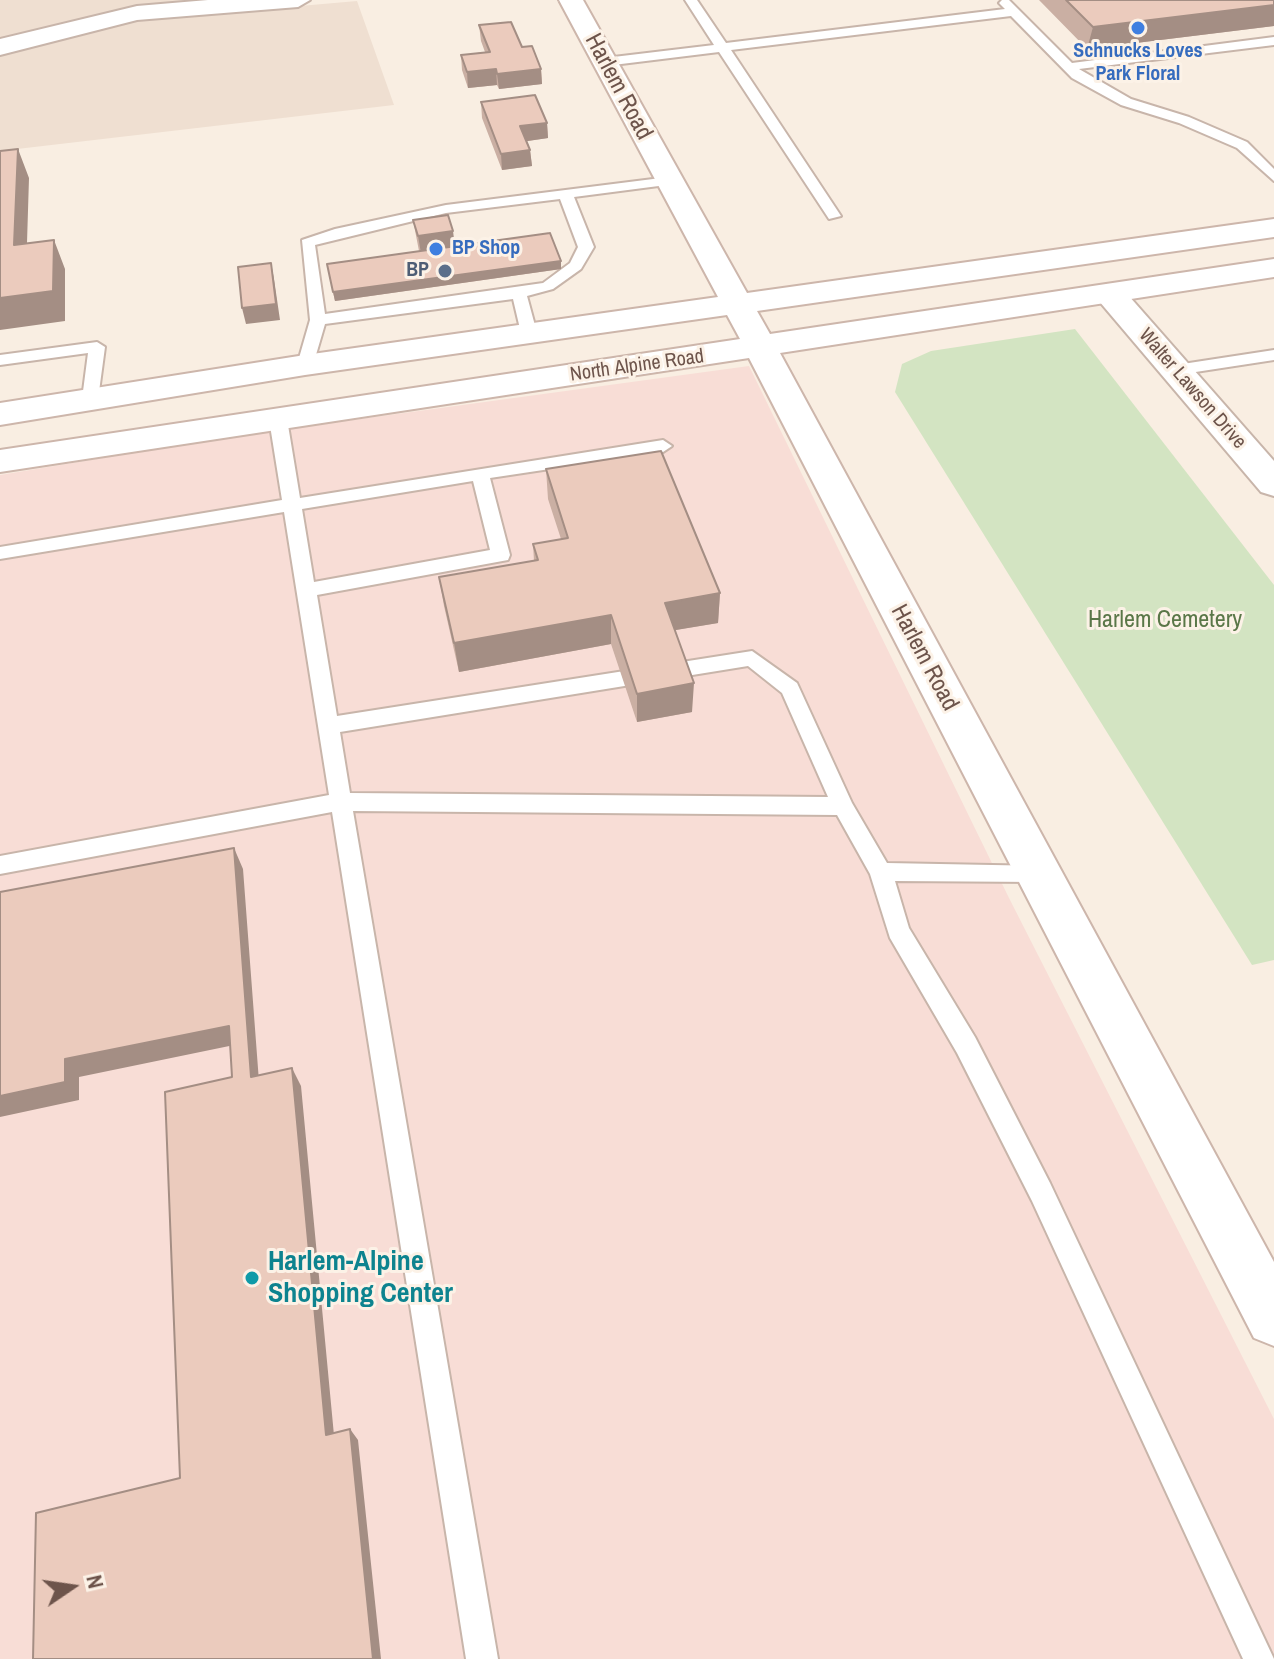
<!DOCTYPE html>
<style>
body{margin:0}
#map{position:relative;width:1274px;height:1659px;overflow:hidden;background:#f9eee2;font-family:"Archivo Narrow",sans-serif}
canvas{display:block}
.north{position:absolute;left:32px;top:1547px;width:80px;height:80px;-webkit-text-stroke:6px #fcf2e7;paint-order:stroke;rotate:77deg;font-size:22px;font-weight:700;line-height:32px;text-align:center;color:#6d544b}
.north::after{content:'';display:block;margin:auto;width:28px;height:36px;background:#6d544b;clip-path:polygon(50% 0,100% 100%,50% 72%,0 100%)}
</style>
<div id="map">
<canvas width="1274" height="1659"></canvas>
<div class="north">N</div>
</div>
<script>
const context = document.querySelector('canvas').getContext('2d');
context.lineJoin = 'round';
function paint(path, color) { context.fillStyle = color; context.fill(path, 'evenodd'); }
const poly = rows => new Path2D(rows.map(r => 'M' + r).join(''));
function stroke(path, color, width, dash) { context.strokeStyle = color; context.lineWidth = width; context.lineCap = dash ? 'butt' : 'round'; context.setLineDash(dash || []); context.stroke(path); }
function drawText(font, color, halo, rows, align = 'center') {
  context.font = font + ' "Archivo Narrow",sans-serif'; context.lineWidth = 6; context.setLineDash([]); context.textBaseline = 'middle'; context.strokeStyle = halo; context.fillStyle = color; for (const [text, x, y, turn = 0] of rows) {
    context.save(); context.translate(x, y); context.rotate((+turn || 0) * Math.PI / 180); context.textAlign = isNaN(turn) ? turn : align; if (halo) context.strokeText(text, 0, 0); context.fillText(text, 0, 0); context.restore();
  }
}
paint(poly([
 [0,0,183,0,186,16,357,1,394,105,0,151]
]), '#efdfd1');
paint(poly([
 [749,366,1009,898,1274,1419,1274,1659,0,1659,0,475,235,436]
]), '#f8ddd6');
paint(poly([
 [1075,329,1274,585,1274,960,1252,965,895,392,902,364,931,351]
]), '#d3e4c2');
const service = poly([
 [685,0,697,0,726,43,1005,9,999,3,1002,0,1009,0,1072,63,1274,37,1274,45,1079,69,1131,99,1189,117,1247,142,1274,169,1274,181,1237,148,1179,123,1121,105,1072,78,1011,16,731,50,841,216,829,219,719,52,605,66,599,62,605,58,714,45,685,0],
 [669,177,674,178,674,184,574,197,594,247,581,269,553,289,527,296,537,333,535,336,521,333,513,299,325,324,313,365,305,370,297,365,310,320,302,240,335,229,446,205,669,177],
 [560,199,578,247,570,263,543,283,325,314,315,245,446,213,560,199],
 [97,342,105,347,98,399,90,404,82,399,88,353,0,365,0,355,97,342],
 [1274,350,1274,360,1176,375,1168,370,1176,365,1274,350],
 [278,414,287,419,300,498,663,440,672,446,663,452,490,478,510,555,508,560,317,595,337,716,752,651,797,683,852,803,887,863,1045,866,1048,873,1045,880,1037,882,895,881,909,928,975,1037,1050,1183,1274,1659,1243,1659,1032,1201,957,1053,890,938,870,874,837,815,353,811,498,1659,466,1659,332,812,0,874,0,856,329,795,284,512,0,559,0,547,282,500,269,419,278,414],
 [473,481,490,550,314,582,302,509,473,481],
 [748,666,782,693,828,797,350,793,340,732,748,666]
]);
const minor = poly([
 [208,0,310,0,298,7,137,20,0,55,0,39,137,6,208,0],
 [1110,285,1121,287,1274,461,1274,496,1261,492,1099,301,1094,294,1099,287,1110,285]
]);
const secondary = poly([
 [559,0,583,0,747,293,1274,219,1274,237,757,311,770,334,1274,259,1274,277,780,353,1274,1262,1274,1346,1254,1338,749,358,0,472,0,450,740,339,727,315,305,375,0,425,0,403,305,355,718,297,559,0]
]);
stroke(service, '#c8b5aa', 4);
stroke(minor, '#c8b5aa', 4);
stroke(secondary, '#cdb6ab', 4);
paint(service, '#fff');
paint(minor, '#fff');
paint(secondary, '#fff');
paint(poly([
 [1039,0,1274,0,1274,26,1087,49],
 [479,25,522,47,541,69,542,84,499,89,497,85,468,88,462,70,461,55,485,52,481,41],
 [481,102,547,123,548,138,527,141,530,150,532,166,502,170,482,118],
 [413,220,455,246,561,261,561,269,335,301,327,264,419,251],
 [546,469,720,593,718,623,675,630,692,712,637,722,611,644,459,672,444,606,439,577,534,561,533,544,561,539,548,499]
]), '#caafa3');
paint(poly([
 [1274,5,1274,26,1087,49,1093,27],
 [496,69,497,85,468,88,467,72],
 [541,69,542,84,499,89,497,74],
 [547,123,548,138,521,142,520,126],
 [18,149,29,178,26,275,14,245],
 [530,150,532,166,502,170,501,154],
 [453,231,456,255,422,259,418,236],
 [54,240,65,269,65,321,0,330,0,298],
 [561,261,561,269,335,301,333,292],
 [271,263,274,279,280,320,246,324,242,308],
 [720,593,718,623,664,632,665,603],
 [611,615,611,644,459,672,454,643],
 [694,683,692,712,637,722,637,694],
 [234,848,243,869,260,1095,251,1077],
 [229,1026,239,1044,79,1077,79,1100,0,1117,0,1096,65,1059],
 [292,1068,301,1086,335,1446,326,1435],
 [350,1429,358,1440,381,1659,373,1659]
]), '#a48e84');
const building = poly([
 [1066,0,1274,0,1274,5,1093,27,1066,0],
 [511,22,522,47,532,46,541,69,497,74,496,69,467,72,461,55,490,52,479,25,511,22],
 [535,95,547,123,520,126,530,150,501,154,481,102,535,95],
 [18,149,14,245,54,240,53,291,0,298,0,151,18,149],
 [448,215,453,231,418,236,413,220,448,215],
 [550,233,561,261,333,292,327,264,550,233],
 [271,263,276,304,242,308,238,267,271,263],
 [661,451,720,593,665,603,694,683,637,694,611,615,454,643,439,577,538,560,533,544,568,538,546,469,661,451],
 [234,848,251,1077,292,1068,326,1435,350,1429,373,1659,33,1659,36,1513,180,1478,165,1092,232,1077,229,1026,65,1059,65,1082,0,1096,0,892,234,848]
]);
paint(building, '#ebcbbd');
stroke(building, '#a48e84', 2);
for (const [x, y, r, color] of [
 [1138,28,8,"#3f7fe0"],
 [436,249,8,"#3f7fe0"],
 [445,271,8,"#5c6f8a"],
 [252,1278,8,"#0f9aa8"]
]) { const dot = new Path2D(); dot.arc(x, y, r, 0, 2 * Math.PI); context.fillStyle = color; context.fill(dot); stroke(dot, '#fcf2e7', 3); }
drawText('bold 20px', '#366cbe', '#fcf2e7', [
 ["Schnucks Loves",1138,52],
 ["Park Floral",1138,75],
 ["BP Shop",452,249,"left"]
]);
drawText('bold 20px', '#4e5e75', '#fcf2e7', [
 ["BP",429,271]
], 'right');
drawText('20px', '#6d544b', '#fcf2e7', [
 ["North Alpine Road",637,366,-8],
 ["Walter Lawson Drive",1192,389,49]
]);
drawText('24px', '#6d544b', '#fcf2e7', [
 ["Harlem Road",618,87,62],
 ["Harlem Road",924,658,62]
]);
drawText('24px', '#5a7748', '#fcf2e7', [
 ["Harlem Cemetery",1165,621]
]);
drawText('bold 28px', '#0d838f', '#fcf2e7', [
 ["Harlem-Alpine",268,1262],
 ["Shopping Center",268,1294]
], 'left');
</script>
